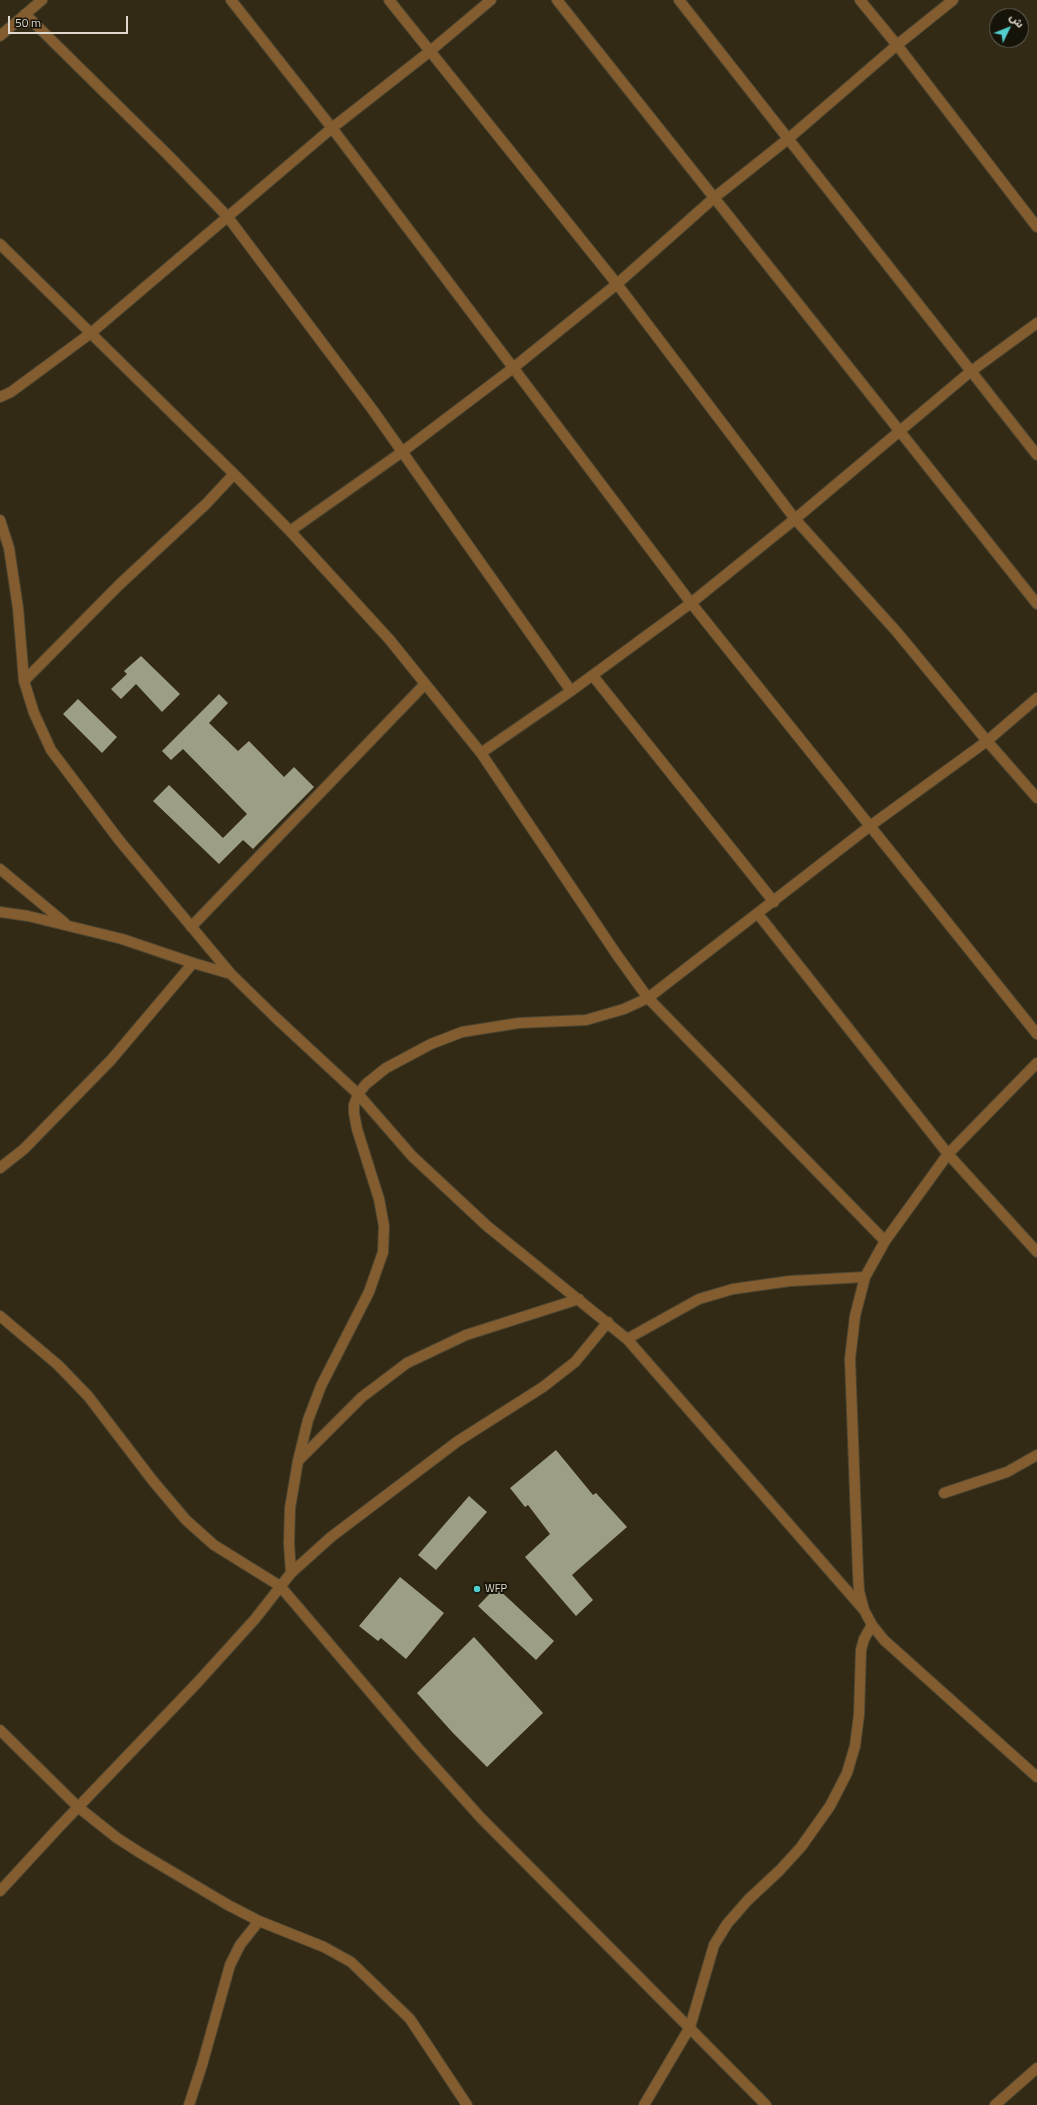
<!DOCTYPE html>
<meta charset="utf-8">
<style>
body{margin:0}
#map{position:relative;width:1037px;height:2105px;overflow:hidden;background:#322a14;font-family:"Titillium Web","Noto Sans Arabic",sans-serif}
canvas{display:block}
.north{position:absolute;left:989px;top:8px;width:40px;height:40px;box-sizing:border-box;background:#161309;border:1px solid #666257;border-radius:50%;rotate:47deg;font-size:11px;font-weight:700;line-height:16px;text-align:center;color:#ded9cc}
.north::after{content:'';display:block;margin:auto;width:14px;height:18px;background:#52cdce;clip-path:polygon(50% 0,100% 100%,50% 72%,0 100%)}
.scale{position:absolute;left:8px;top:16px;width:120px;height:18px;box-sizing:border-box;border:2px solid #ded9cc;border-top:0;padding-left:5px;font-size:12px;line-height:14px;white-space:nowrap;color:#ded9cc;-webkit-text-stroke:3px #161309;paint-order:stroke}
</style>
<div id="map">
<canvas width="1037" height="2105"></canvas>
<div class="north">ش</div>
<div class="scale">50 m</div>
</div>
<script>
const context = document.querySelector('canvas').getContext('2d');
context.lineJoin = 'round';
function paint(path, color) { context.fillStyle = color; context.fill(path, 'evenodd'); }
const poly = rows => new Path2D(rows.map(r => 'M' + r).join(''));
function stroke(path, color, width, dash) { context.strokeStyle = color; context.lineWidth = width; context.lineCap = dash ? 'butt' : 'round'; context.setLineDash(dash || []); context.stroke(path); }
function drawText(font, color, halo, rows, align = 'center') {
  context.font = font + ' "Titillium Web",sans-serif'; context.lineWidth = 4; context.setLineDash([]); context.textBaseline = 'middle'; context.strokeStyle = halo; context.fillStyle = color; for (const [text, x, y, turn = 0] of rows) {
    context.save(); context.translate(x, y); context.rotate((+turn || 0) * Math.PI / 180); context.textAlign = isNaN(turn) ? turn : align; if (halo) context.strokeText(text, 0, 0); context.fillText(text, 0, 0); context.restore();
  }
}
paint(poly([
 [141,656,180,694,162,712,136,684,121,699,111,689,127,674,124,671],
 [219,694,228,703,209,723,238,751,249,741,284,777,294,767,314,787,253,849,243,840,219,864,153,801,169,785,223,838,247,814,183,749,171,760,162,751],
 [78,699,117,737,102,753,63,714],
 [556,1450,593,1495,596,1493,627,1527,572,1575,593,1600,576,1616,525,1557,550,1534,528,1505,525,1507,510,1488],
 [469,1496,487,1512,436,1570,418,1555],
 [400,1577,444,1613,406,1659,381,1638,378,1641,359,1626],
 [496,1587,554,1641,536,1660,478,1606],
 [474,1637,543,1713,487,1767,453,1733,417,1693]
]), '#9d9f85');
const minor = poly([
 [231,0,332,128,691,603,1037,1034],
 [389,0,617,284,795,519,896,631,987,741,1037,798],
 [557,0,1037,604],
 [679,0,1037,455],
 [860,0,897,45,1037,227],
 [25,14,169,156,227,216,372,409,571,691],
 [0,36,42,0],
 [0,244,234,474,290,531,389,639,481,753,617,955,648,998,885,1241],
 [0,397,11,392,91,333,332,128,429,52,491,0],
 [0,520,9,548,18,608,24,681,34,713,51,750,119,840,231,974,275,1017,358,1094,412,1156,487,1226,627,1339,864,1610],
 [290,531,402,452,513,368,617,284,715,197,788,139,897,45,953,0],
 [593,676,774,902],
 [24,681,119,585,206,504,234,474],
 [481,753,571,691,691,603,795,519,970,372,1037,323],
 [0,869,65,923],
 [0,912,28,916,122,939,193,963,231,974],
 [758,914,948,1154,1037,1252],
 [191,927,425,684],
 [1037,1063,948,1154,885,1241,865,1277,855,1316,850,1359,858,1573,859,1591,864,1610,872,1625,884,1640,1037,1777],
 [0,1168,24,1149,111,1060,193,963],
 [0,1316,58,1365,88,1396,153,1481,186,1520,214,1545,280,1586,418,1748,481,1818,766,2105],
 [627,1339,699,1299,733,1289,790,1281,865,1277],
 [298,1461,362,1397,407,1363,466,1335,579,1299],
 [944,1493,1007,1472,1037,1455],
 [291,1573,289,1543,290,1508,298,1461,308,1420,321,1386,369,1292,383,1252,384,1226,379,1199,357,1129,354,1113,354,1105,358,1094,366,1084,386,1068,431,1044,462,1032,519,1023,586,1020,624,1009,648,998,870,826,987,741,1037,698],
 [0,1730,78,1807,117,1838,142,1854,228,1905,259,1921,324,1947,351,1962,410,2019,467,2105],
 [0,1891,60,1826,197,1683,255,1619,291,1573,331,1537,458,1441,543,1387,575,1362,608,1322],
 [189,2105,202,2065,230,1965,240,1945,259,1921],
 [644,2105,690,2027,714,1945,727,1924,748,1900,780,1870,801,1847,830,1806,847,1773,855,1746,859,1715,861,1650,864,1639,872,1625],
 [995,2105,1037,2068]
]);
stroke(minor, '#4e4631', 12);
stroke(minor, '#835d2f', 10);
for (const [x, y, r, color] of [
 [477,1589,4,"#52cdce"]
]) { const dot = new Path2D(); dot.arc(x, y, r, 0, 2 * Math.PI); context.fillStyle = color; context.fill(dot); stroke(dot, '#161309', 1.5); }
drawText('11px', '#ded9cc', '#161309', [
 ["WFP",485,1589]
], 'left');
</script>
